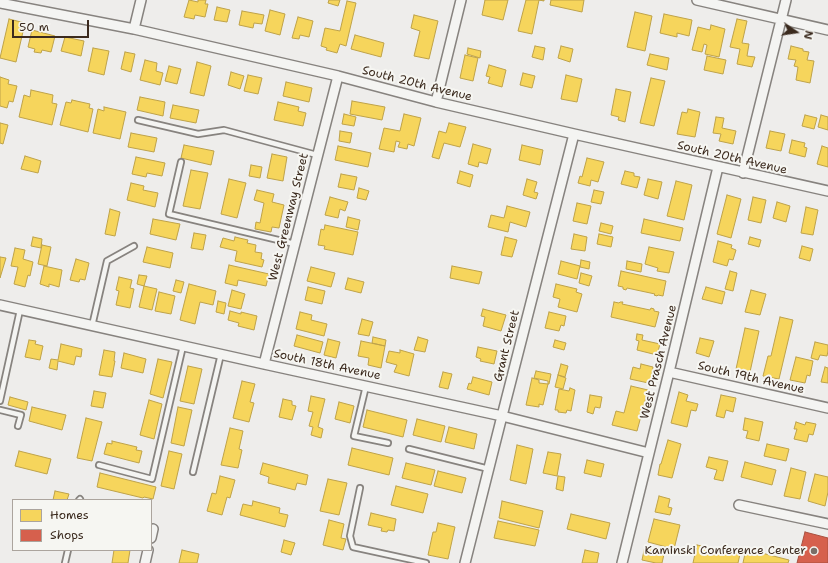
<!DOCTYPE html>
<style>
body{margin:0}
#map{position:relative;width:828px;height:563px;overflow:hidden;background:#eeedeb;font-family:"Shantell Sans",sans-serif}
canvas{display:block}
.legend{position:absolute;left:12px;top:499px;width:140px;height:52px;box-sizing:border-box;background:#f6f6f2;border:1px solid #aba49d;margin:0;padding:5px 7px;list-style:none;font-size:12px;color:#3b2a1e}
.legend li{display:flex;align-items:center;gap:8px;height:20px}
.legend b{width:20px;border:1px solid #aba49d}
.north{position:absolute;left:776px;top:12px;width:40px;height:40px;-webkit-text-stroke:3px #f6f6f2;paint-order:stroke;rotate:103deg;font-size:11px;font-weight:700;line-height:16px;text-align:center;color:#3b2a1e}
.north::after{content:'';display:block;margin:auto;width:14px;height:18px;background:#3b2a1e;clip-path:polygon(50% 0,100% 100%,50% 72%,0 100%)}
.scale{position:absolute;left:12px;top:20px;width:77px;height:18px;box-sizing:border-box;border:2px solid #3b2a1e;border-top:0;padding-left:5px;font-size:12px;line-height:14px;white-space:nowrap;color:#3b2a1e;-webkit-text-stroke:3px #f6f6f2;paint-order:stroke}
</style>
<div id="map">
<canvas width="828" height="563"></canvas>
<ul class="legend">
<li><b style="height:11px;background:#f6d55c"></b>Homes</li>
<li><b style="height:11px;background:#d6604d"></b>Shops</li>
</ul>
<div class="north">N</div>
<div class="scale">50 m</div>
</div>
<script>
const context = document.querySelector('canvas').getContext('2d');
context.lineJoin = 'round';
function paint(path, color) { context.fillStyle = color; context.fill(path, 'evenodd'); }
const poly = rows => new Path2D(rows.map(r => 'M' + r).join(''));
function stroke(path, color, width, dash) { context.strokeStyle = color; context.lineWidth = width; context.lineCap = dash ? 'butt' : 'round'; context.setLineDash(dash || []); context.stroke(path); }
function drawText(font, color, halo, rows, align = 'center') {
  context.font = font + ' "Shantell Sans",sans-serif'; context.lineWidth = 4; context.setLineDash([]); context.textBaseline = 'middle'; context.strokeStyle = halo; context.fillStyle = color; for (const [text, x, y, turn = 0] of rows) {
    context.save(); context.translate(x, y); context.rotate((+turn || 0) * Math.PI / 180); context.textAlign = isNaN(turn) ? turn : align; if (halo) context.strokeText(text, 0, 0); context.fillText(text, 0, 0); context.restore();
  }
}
const homes = poly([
 [189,0,198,2,198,0,206,0,205,4,208,4,205,17,195,15,194,19,184,17,189,0],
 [329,0,340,0,338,6,328,3,329,0],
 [485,0,508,0,503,20,482,15,485,0],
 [526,0,544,0,544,1,539,0,532,34,518,31,526,0],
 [551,0,584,0,582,12,550,5,551,0],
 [347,1,356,3,346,46,340,44,337,53,326,50,327,48,321,46,325,28,340,31,347,1],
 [217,7,230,10,227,22,214,20,217,7],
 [270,10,285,14,280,35,265,31,270,10],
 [242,11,264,15,262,24,254,23,253,28,239,25,242,11],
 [635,12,652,16,645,51,627,47,635,12],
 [664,14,692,20,689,36,677,33,677,37,660,33,664,14],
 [414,15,438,21,429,59,414,56,420,31,411,28,414,15],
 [298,17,313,21,309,37,300,35,299,39,292,38,298,17],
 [9,19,25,23,16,62,0,58,9,19],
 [737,19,747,21,742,43,749,44,747,56,755,57,752,67,737,64,740,49,730,47,737,19],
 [711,25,725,29,719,57,705,54,707,45,704,44,702,52,692,50,698,27,710,30,711,25],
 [32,30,55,36,51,52,42,50,41,53,34,52,35,49,28,47,32,30],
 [355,35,384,43,381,57,351,49,355,35],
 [65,37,84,41,81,56,61,51,65,37],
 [535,46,545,48,543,60,532,57,535,46],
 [561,46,573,49,570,62,558,58,561,46],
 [791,46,803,49,803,51,809,52,807,60,814,61,810,83,796,80,798,67,794,66,796,60,788,59,791,46],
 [93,48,109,51,104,75,88,71,93,48],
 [468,48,481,51,480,58,467,54,468,48],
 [125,52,135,54,131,72,121,69,125,52],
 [650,54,669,58,667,70,647,65,650,54],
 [465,55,478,58,473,81,460,78,465,55],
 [707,56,726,60,723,74,704,70,707,56],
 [145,60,157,63,156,71,163,73,160,85,140,80,145,60],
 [197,62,211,66,204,96,190,93,197,62],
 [489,65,506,70,502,87,488,83,490,77,486,76,489,65],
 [169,66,181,69,177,84,165,81,169,66],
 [231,72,244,76,240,89,228,85,231,72],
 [523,73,535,76,532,88,520,85,523,73],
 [248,75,262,78,258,94,244,91,248,75],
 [566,75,582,79,577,102,561,99,566,75],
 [0,77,9,80,8,84,17,86,13,102,9,101,7,108,0,106,0,77],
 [651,78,665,81,654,126,640,123,651,78],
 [286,82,312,88,309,102,283,96,286,82],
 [616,89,631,92,625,122,618,120,619,117,611,115,616,89],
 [31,90,53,95,52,103,57,104,52,125,19,117,24,95,30,97,31,90],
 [140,97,165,102,163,116,137,110,140,97],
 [72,100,90,104,89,108,93,109,88,132,60,125,66,102,71,103,72,100],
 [352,101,385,107,382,120,350,114,352,101],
 [278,102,299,107,298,111,306,113,303,126,274,120,278,102],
 [173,105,199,110,196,123,170,118,173,105],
 [104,107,126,112,120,139,93,133,98,109,104,111,104,107],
 [688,109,700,112,695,137,677,134,682,112,687,113,688,109],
 [344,114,356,117,354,126,342,124,344,114],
 [404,114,421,118,414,146,408,144,407,149,398,147,400,142,396,141,394,152,379,149,384,128,400,131,404,114],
 [805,115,817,118,814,129,802,126,805,115],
 [821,115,828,117,828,130,818,127,821,115],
 [716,117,724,118,722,128,736,131,733,144,719,141,721,134,713,133,716,117],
 [0,123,8,125,3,144,0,143,0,123],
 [449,123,466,127,460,147,444,143,439,159,432,157,439,131,446,133,449,123],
 [340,131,352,133,350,143,339,141,340,131],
 [770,131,785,134,781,151,766,148,770,131],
 [131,133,157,138,154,152,128,147,131,133],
 [792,140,805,143,804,147,807,148,805,157,789,153,792,140],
 [473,144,491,149,487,164,479,162,478,167,468,164,473,144],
 [184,145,214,151,211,165,181,158,184,145],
 [522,145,543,150,540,165,519,160,522,145],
 [338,146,371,153,368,167,335,160,338,146],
 [822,146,828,148,828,167,817,164,822,146],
 [272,154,287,157,283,181,267,178,272,154],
 [25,156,41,161,38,173,21,169,25,156],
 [136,157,165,163,162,176,147,173,146,177,132,174,136,157],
 [587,158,604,162,598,182,591,180,590,186,578,183,580,176,582,177,587,158],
 [251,165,262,167,260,178,249,176,251,165],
 [191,170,208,173,200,209,183,206,191,170],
 [460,171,473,175,470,187,457,183,460,171],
 [625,171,634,173,634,176,640,177,637,188,621,184,625,171],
 [341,174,357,177,354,190,338,187,341,174],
 [229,179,246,183,237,218,221,214,229,179],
 [527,179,537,182,534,192,538,193,536,199,523,195,527,179],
 [648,179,662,182,658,199,644,195,648,179],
 [676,181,692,185,684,220,667,216,676,181],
 [131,183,144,186,143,190,158,193,155,207,127,200,131,183],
 [359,188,369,191,366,200,357,198,359,188],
 [257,190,274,194,272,202,284,205,279,228,272,227,271,232,255,229,256,222,260,223,264,203,254,200,257,190],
 [594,190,604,192,601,204,591,202,594,190],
 [727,195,741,199,731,238,717,234,727,195],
 [330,197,348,202,345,211,340,209,338,218,325,215,330,197],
 [753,197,766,200,761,223,748,220,753,197],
 [777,202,790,206,786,222,773,218,777,202],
 [577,203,591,206,587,224,573,221,577,203],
 [507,206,530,212,526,227,510,222,508,232,488,227,491,215,504,218,507,206],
 [806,207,818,210,813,235,801,233,806,207],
 [110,209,120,212,115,236,105,234,110,209],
 [348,217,360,220,358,230,346,227,348,217],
 [153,219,180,224,176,240,150,234,153,219],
 [644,219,683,228,680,241,641,233,644,219],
 [601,223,613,226,611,234,599,231,601,223],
 [325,225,358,232,353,255,324,249,325,246,318,245,321,229,324,230,325,225],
 [194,233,206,235,203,250,191,248,194,233],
 [574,234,587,237,585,251,571,249,574,234],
 [599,234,613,237,611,247,597,244,599,234],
 [33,237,42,239,41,248,31,246,33,237],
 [235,237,248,240,247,243,256,245,255,252,262,253,261,259,264,260,262,267,235,261,237,251,220,247,223,238,234,241,235,237],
 [505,237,517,240,512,257,501,255,505,237],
 [750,237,761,240,759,247,748,244,750,237],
 [718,241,732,245,731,248,736,250,733,260,729,259,727,266,713,262,718,241],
 [42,245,51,247,47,266,38,264,42,245],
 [802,246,813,249,810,261,799,258,802,246],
 [147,247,173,253,170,268,143,262,147,247],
 [649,247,674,252,669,273,657,271,658,268,645,264,649,247],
 [15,248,25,250,23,259,33,262,30,276,28,275,25,287,14,284,18,267,11,266,15,248],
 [0,257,6,258,0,278,0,257],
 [76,259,89,263,85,280,80,279,79,282,70,280,76,259],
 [581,260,590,262,589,269,580,267,581,260],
 [561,261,580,266,577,279,558,274,561,261],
 [627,261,642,264,641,272,626,269,627,261],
 [229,265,269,274,266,286,238,280,237,286,225,283,229,265],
 [44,266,62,270,59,287,49,284,49,287,40,284,44,266],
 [452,266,482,272,479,284,450,278,452,266],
 [311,267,335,273,331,287,307,281,311,267],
 [621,271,666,281,663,296,658,295,657,296,654,295,655,294,627,288,626,290,623,289,623,287,618,286,621,271],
 [730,271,737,273,733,291,725,289,730,271],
 [581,273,592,276,589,286,579,283,581,273],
 [139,275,147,276,144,286,137,284,139,275],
 [119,277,132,280,130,288,134,289,130,308,116,305,119,291,116,290,119,277],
 [348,278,364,282,361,293,345,289,348,278],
 [176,280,184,282,181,293,173,291,176,280],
 [189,284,216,291,213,305,200,302,195,324,180,320,189,284],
 [556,284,577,289,576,292,582,294,577,312,558,307,560,299,553,297,556,284],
 [144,286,157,289,152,310,139,307,144,286],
 [308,287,325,291,322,304,305,300,308,287],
 [706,287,725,292,722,304,702,299,706,287],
 [232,290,245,294,241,309,228,306,232,290],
 [751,290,766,294,760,315,745,312,751,290],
 [159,292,175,296,171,314,155,311,159,292],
 [218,301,226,303,224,314,216,312,218,301],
 [614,302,619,303,620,302,623,302,622,304,650,310,651,308,654,309,654,311,659,312,655,327,611,317,614,302],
 [483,309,506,315,501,331,483,326,485,317,481,316,483,309],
 [230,311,241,314,241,312,257,316,254,330,238,326,239,323,228,320,230,311],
 [300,312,312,315,311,320,327,324,324,336,296,329,300,312],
 [549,312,566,316,564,326,561,325,559,331,545,328,549,312],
 [780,317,793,320,779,379,763,376,768,356,771,356,780,317],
 [362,319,373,322,369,336,358,334,362,319],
 [745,328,759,331,750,372,736,369,745,328],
 [637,334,643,335,642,340,660,344,657,355,637,350,639,341,636,340,637,334],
 [297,335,323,342,320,353,294,346,297,335],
 [373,337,386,340,385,346,372,343,373,337],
 [418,337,428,340,425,352,414,350,418,337],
 [700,338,714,341,709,357,696,353,700,338],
 [328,339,340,342,336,358,324,355,328,339],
 [29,340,36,341,35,344,43,346,40,360,25,357,29,340],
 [555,340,566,343,564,350,553,347,555,340],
 [361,341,385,346,381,368,368,365,369,358,358,356,361,341],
 [815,342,828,345,828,351,827,356,820,355,818,360,811,358,815,342],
 [61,344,82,349,81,357,76,356,74,365,58,361,57,370,49,368,51,359,58,360,61,344],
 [478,347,497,351,494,364,480,361,481,359,476,357,478,347],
 [104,350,115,352,114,361,115,361,112,377,99,375,104,350],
 [400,350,414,354,409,376,394,372,397,365,386,362,389,351,400,353,400,350],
 [124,353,146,359,143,373,121,368,124,353],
 [796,357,813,361,810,376,807,375,805,383,790,380,796,357],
 [158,359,172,362,163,398,150,394,158,359],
 [561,364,568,366,565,377,558,375,561,364],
 [641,364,653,367,652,374,655,375,653,384,630,379,633,367,640,369,641,364],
 [188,366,202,369,194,404,180,401,188,366],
 [825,367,828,368,828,383,821,382,825,367],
 [536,371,551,374,549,384,548,384,548,381,534,378,536,371],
 [443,372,452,374,448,389,439,387,443,372],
 [558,375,566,378,563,389,555,387,558,375],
 [473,377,492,382,489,395,467,389,469,383,471,384,473,377],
 [532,378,539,380,539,383,548,384,543,405,539,404,539,407,526,405,532,378],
 [242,381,255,384,250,402,254,403,249,422,233,418,242,381],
 [631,386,648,390,637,431,612,425,616,411,624,413,631,386],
 [570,388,575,390,571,411,567,410,566,413,558,412,558,410,555,410,559,389,569,391,570,388],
 [94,391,106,393,103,408,91,406,94,391],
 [679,392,688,395,686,401,698,404,696,411,691,410,687,427,671,423,679,392],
 [590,395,602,397,600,408,595,407,593,414,587,412,590,395],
 [721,395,736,398,733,412,726,410,724,418,716,416,721,395],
 [311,396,325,399,318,427,323,429,321,438,311,435,313,427,309,426,313,412,308,411,311,396],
 [10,397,28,402,26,410,8,405,10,397],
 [283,399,292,401,292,405,296,406,292,420,279,417,283,399],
 [149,400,162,404,154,439,140,435,149,400],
 [339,402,354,406,350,423,335,419,339,402],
 [32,407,66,415,62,430,29,421,32,407],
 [178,407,192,410,184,446,171,443,178,407],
 [367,410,407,420,403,437,363,427,367,410],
 [86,418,102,422,92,461,77,458,86,418],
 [745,418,763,422,759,441,746,438,748,431,743,430,745,418],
 [417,419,445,426,441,442,413,435,417,419],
 [796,422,805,425,806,422,816,424,813,435,809,434,807,442,794,439,797,429,794,429,796,422],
 [449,427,477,434,474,449,445,442,449,427],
 [230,428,243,431,239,449,242,450,238,468,221,465,230,428],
 [668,440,681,444,672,478,658,475,660,464,661,464,668,440],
 [112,441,137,447,136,450,142,451,139,463,104,454,107,443,112,444,112,441],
 [767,444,789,449,786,461,764,456,767,444],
 [517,445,533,449,526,484,510,480,517,445],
 [352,448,393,458,389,475,348,465,352,448],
 [19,451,51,459,47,474,15,466,19,451],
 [169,451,182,454,174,489,161,486,169,451],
 [548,452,561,454,557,476,543,473,548,452],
 [709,457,728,461,723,481,714,479,717,470,706,467,709,457],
 [587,460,604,464,601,477,584,473,587,460],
 [745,462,776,470,772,485,741,477,745,462],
 [263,463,308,475,306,485,297,483,295,490,268,483,269,477,260,474,263,463],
 [406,463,435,470,431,485,402,478,406,463],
 [791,468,806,472,800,499,784,496,791,468],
 [438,471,466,478,462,493,434,486,438,471],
 [100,473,156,487,153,499,144,497,143,498,97,487,100,473],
 [815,474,828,477,828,492,825,506,808,501,815,474],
 [220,476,235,480,230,498,227,497,222,515,207,511,212,493,216,494,220,476],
 [558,476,565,477,563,491,556,489,558,476],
 [328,479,347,483,339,515,320,511,328,479],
 [396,486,428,494,423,513,391,505,396,486],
 [55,491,69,494,67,500,53,500,55,491],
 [659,496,670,499,668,507,672,508,670,515,655,512,659,496],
 [253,501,280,508,279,513,288,515,285,527,240,515,243,504,252,506,253,501],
 [502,501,543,511,539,528,499,518,502,501],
 [371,513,396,519,394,531,388,530,387,532,381,531,382,528,368,525,371,513],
 [571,514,610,523,606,539,567,529,571,514],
 [654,519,680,525,674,549,648,542,654,519],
 [329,520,344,524,341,538,346,539,343,550,323,545,329,520],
 [498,521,539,530,535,546,494,538,498,521],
 [438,523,455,527,448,559,428,555,433,532,436,532,438,523],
 [284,540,295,543,291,555,281,552,284,540],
 [697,545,740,554,738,563,693,563,697,545],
 [645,546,665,550,662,563,656,563,642,560,645,546],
 [746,549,789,560,788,563,743,563,746,549],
 [114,550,130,550,128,563,112,563,114,550],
 [182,550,199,554,197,563,179,563,182,550],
 [585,550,599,553,597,563,582,563,585,550]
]);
paint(homes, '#f6d55c');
stroke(homes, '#bea249', 1);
const shops = poly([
 [805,532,828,538,828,563,797,563,805,532]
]);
paint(shops, '#d6604d');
stroke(shops, '#a8503f', 1);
const lane = poly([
 [138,120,198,134,224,130,317,155],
 [181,162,169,214,295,244],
 [92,326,107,261,134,246],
 [366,386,354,436,388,443],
 [0,401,20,310],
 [0,410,21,415,18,426],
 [409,449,489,469],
 [99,465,152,479,183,346],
 [193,472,221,354],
 [360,488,350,536,353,547,426,563],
 [79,500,80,499],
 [65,563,68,550]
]);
const street = poly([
 [697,0,828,30],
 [0,3,134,29,338,76,436,102,574,134,828,191],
 [134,29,141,0],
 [436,102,461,0],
 [743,173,786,0],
 [0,305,264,364,502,416,649,453],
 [264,364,338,76],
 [669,372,828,408],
 [739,505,828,524],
 [151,538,153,529],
 [145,563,148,550],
 [465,563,502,416,574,134],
 [622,563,669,372,718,167]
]);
stroke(lane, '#87837f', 8);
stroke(street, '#87837f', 12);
stroke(lane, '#f4f4f2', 4.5);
stroke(street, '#f4f4f2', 9);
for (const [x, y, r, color] of [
 [814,551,4,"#7a6e66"]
]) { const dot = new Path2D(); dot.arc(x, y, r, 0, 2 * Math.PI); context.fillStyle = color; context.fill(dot); stroke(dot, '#f6f6f2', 1.5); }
drawText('12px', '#3b2a1e', '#f6f6f2', [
 ["South 20th Avenue",417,84,14],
 ["South 20th Avenue",732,158,13],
 ["West Greenway Street",289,217,-76],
 ["Grant Street",507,346,-76],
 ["West Prasch Avenue",659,362,-76],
 ["South 18th Avenue",327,365,12],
 ["South 19th Avenue",751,378,13]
]);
drawText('12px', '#3b2a1e', '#f6f6f2', [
 ["Kaminski Conference Center",806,551]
], 'right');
</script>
